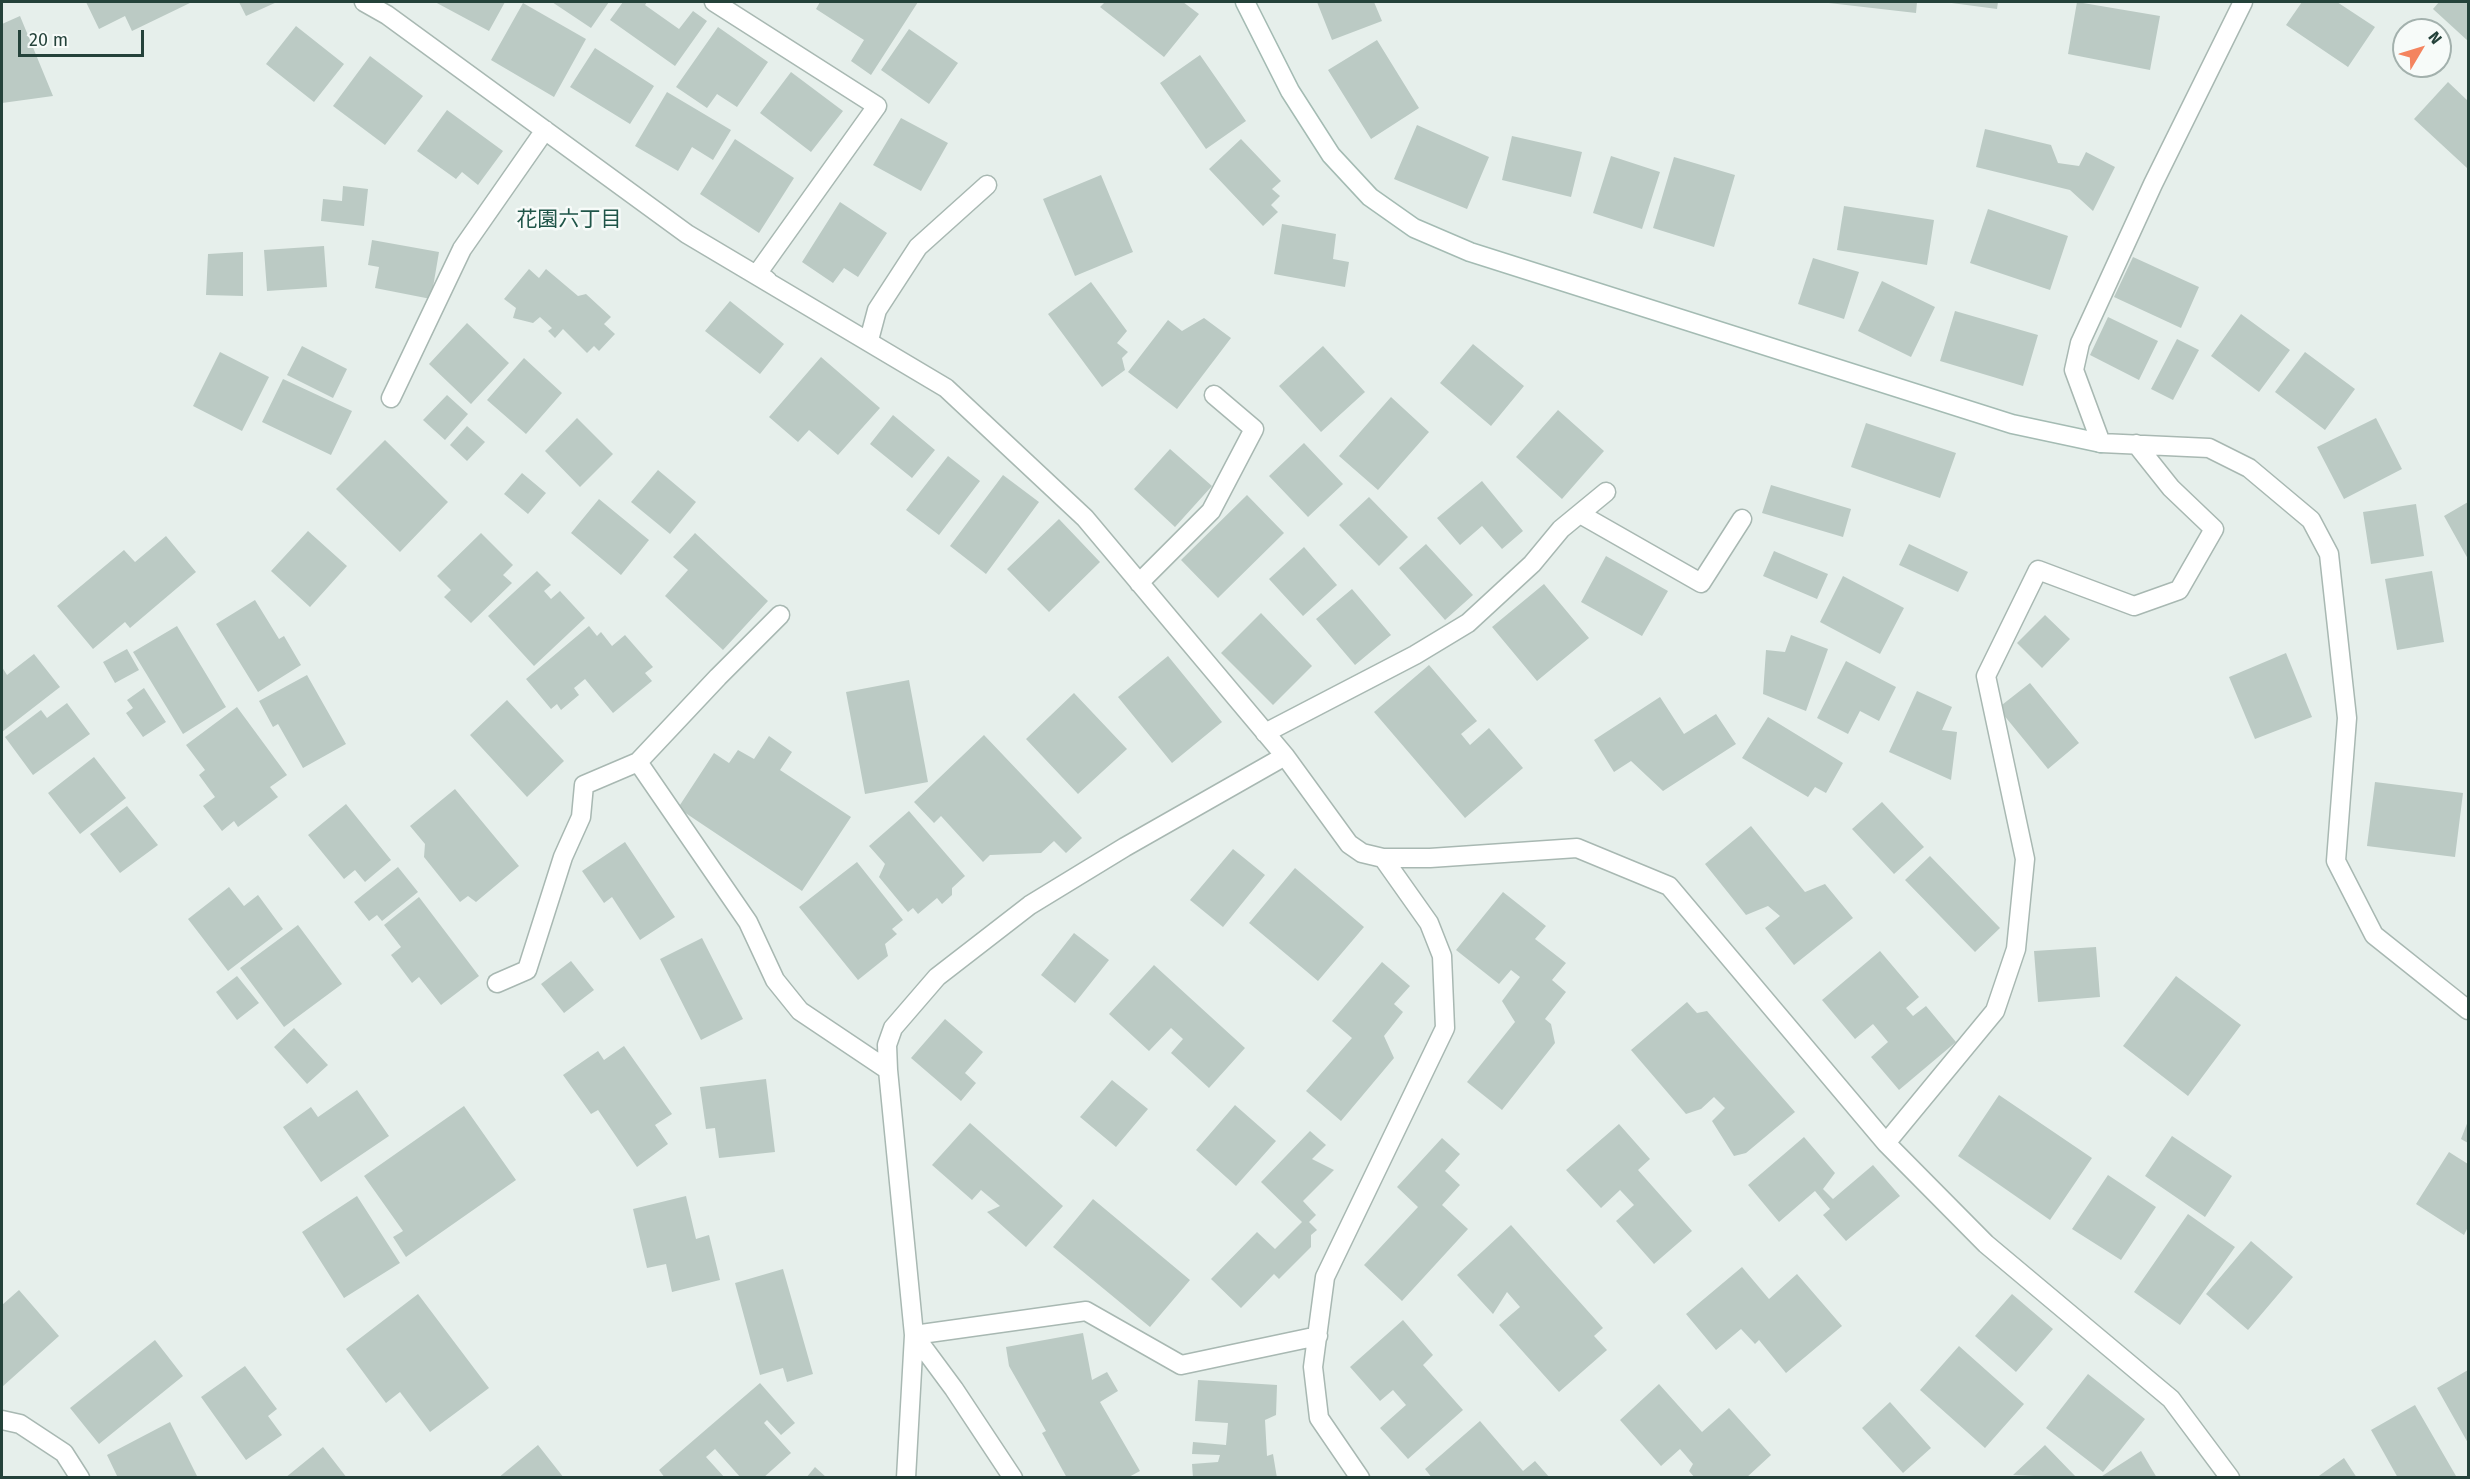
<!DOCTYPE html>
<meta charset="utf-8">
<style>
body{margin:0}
#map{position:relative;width:2470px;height:1479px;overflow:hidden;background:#e6efeb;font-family:"Fira Sans",sans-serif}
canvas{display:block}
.frame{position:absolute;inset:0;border:3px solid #24423a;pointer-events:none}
.north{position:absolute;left:2392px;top:18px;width:60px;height:60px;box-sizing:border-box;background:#f7fbf9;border:2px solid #a3b1ad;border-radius:50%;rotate:52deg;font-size:16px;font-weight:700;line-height:24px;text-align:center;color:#24423a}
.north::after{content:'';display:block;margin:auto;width:21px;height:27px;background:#f4845f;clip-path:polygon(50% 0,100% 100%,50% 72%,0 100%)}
.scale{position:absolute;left:18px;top:30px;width:126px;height:27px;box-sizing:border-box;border:3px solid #24423a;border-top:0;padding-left:8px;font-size:18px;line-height:21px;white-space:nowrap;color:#24423a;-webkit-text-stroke:4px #f7fbf9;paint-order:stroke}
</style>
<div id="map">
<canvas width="2470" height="1479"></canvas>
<div class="frame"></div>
<div class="north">N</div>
<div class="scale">20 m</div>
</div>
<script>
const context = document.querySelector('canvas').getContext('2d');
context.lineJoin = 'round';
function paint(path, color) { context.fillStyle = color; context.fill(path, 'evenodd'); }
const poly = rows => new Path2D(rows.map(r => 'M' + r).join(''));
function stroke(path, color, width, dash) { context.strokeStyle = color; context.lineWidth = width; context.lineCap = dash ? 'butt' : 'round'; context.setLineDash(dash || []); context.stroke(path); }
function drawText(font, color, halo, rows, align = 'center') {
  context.font = font + ' "Fira Sans","Noto Sans JP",sans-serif'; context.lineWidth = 5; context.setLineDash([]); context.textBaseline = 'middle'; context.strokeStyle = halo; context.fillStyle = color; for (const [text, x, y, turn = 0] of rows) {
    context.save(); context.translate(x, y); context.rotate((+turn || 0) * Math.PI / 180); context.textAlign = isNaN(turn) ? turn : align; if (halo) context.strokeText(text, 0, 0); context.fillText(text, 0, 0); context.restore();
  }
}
paint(poly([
 [86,2,192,2,132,31,125,16,99,29],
 [239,2,277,2,246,16],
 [435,2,505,2,489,31],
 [552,2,609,2,591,28],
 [623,2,647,2,645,5,679,29,693,11,707,21,675,66,610,20],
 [820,2,918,2,871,75,851,61,864,40,816,9],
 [1105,2,1183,2,1199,14,1164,57,1100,7],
 [1317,2,1374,2,1382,21,1332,40],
 [1820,2,1917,2,1916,13],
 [1944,2,1998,2,1997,9],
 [2077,2,2160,16,2150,70,2068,54],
 [2302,2,2337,2,2375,27,2348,67,2286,25],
 [2439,2,2468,2,2468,41,2433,9],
 [523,3,586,39,554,97,491,60],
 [20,16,53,96,2,103,2,24],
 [296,26,344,64,314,102,266,64],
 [718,27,768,62,737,107,717,94,707,108,676,87],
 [909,29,958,63,929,104,881,70],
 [1377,40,1419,108,1371,139,1328,70],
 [595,48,654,86,630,124,570,87],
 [1200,55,1246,121,1206,149,1160,83],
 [370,56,423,96,385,145,333,106],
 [791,72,843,111,811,152,760,113],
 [2448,82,2468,101,2467,168,2414,119],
 [667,92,731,130,713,160,692,147,678,171,635,146],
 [447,110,503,151,478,185,462,172,456,179,417,151],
 [901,118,948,143,921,191,873,165],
 [1417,125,1489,157,1467,209,1394,179],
 [1985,129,2051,145,2058,163,2079,166,2086,152,2115,167,2093,211,2070,190,1976,167],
 [1512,136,1582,152,1571,197,1502,180],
 [735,139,794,178,759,233,700,194],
 [1241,139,1281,181,1272,189,1280,196,1271,205,1278,212,1263,226,1209,169],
 [1611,156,1660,172,1642,229,1593,213],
 [1674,157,1735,175,1714,247,1653,228],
 [1101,175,1133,252,1075,276,1043,199],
 [343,186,368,189,364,226,321,221,323,199,342,201],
 [840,202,887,233,858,277,844,268,833,283,802,262],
 [1844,206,1934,220,1927,265,1837,250],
 [1988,209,2068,236,2050,290,1970,263],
 [1282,224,1336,234,1333,259,1349,262,1345,287,1274,274],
 [372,240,439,252,431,299,375,288,379,267,368,265],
 [324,246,327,287,267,291,264,250],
 [243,252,243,296,206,295,208,254],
 [2133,257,2199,287,2181,328,2114,297],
 [1813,258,1859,272,1844,319,1798,304],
 [529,269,539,278,546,269,578,296,586,294,611,317,604,324,615,334,599,351,594,346,587,353,563,329,555,338,548,331,552,328,540,317,533,323,513,318,516,308,504,299],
 [1882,281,1935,307,1911,357,1858,331],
 [1091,282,1127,331,1117,343,1128,352,1122,358,1125,370,1102,387,1048,314],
 [730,301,784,344,760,374,705,331],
 [1955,311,2038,335,2023,386,1940,361],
 [2241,314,2290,350,2259,392,2211,356],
 [2108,317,2158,341,2139,380,2090,355],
 [1204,318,1231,338,1177,409,1128,372,1168,320,1182,331],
 [467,323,509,363,471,404,429,364],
 [2177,339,2199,350,2173,400,2151,389],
 [1473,344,1524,386,1491,426,1440,383],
 [302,346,347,369,333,398,287,375],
 [1323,346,1365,392,1321,432,1279,386],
 [220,352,269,377,242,431,193,406],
 [2305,352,2355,389,2325,430,2275,392],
 [821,357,880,408,838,455,809,430,798,442,769,417],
 [524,358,562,393,526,434,487,400],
 [283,379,352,411,331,455,262,422],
 [447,395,468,414,445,440,423,420],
 [1391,397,1429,432,1378,490,1339,456],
 [1558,410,1604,451,1562,499,1516,457],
 [893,415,935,450,912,478,870,444],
 [577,418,613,454,580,487,545,451],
 [2376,418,2402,469,2344,499,2317,447],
 [1866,423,1956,453,1940,498,1851,467],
 [467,426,485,442,467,461,450,445],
 [385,440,448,502,400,552,336,489],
 [1304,443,1343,484,1308,517,1269,476],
 [1170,449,1212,486,1175,527,1134,489],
 [948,456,980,481,939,535,906,510],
 [658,470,696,502,670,534,631,502],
 [522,473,546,493,528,514,504,494],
 [1003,475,1039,502,986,574,950,546],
 [1482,481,1523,531,1502,549,1482,526,1460,545,1437,518],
 [1771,485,1851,509,1843,537,1762,513],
 [1247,495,1284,533,1218,598,1181,560],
 [1369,497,1408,537,1379,566,1339,525],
 [599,499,649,540,621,575,571,533],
 [2468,502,2468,559,2444,516],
 [2416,504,2424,556,2371,564,2363,512],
 [1059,519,1100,562,1049,612,1007,569],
 [308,531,347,566,310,607,271,571],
 [481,533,513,565,503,575,512,583,471,623,444,597,451,590,437,576],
 [695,533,768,601,723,650,665,596,688,570,673,557],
 [166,536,196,572,130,628,125,622,93,649,57,606,124,550,135,562],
 [1426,544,1473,595,1445,620,1399,568],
 [1909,544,1968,572,1958,592,1899,565],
 [1304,547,1337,585,1303,616,1269,579],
 [1774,551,1828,574,1817,599,1763,576],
 [1606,556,1668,591,1642,636,1581,602],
 [537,571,551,585,544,591,551,599,560,591,585,618,534,666,488,616],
 [2432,571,2444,642,2397,650,2385,579],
 [1843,576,1904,608,1880,654,1820,622],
 [1544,584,1589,638,1537,681,1492,627],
 [1352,589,1391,635,1355,665,1316,619],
 [255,600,279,639,284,636,301,665,258,692,216,624],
 [1261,613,1312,666,1273,705,1221,653],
 [2045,615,2070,639,2042,668,2017,643],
 [177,626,226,707,183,734,133,652],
 [589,626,597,636,601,632,612,646,625,635,653,667,645,673,652,681,613,713,585,679,574,688,579,695,561,710,557,704,551,709,526,679],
 [1791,635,1828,649,1806,711,1763,694,1766,650,1785,652],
 [127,649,139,670,115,683,103,662],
 [2286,653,2312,717,2255,739,2229,677],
 [34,654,60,687,2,732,2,667,7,675],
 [1168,656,1222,722,1172,763,1118,697],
 [1846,661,1896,687,1879,721,1860,711,1848,734,1817,718],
 [1429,665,1477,721,1461,734,1470,745,1489,728,1523,768,1465,818,1374,712],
 [307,675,346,744,303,768,278,724,273,727,259,701],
 [909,680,928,782,865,794,846,692],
 [2030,683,2079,743,2048,769,1998,708],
 [144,688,166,722,143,737,126,713,133,708,127,700],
 [1917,691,1952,707,1942,730,1957,732,1951,780,1889,752],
 [1074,693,1127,749,1078,794,1026,739],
 [1660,697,1684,734,1716,714,1736,744,1663,791,1631,761,1614,772,1594,740],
 [507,700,564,761,527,797,470,735],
 [67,703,90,734,33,775,5,737,41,710,47,718],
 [237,707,287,775,270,787,278,797,238,827,234,821,222,831,203,806,215,797,199,775,205,770,186,745],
 [1768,717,1843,763,1826,793,1815,787,1808,797,1742,758],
 [984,735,1082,838,1066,853,1054,841,1041,853,990,855,983,862,941,816,934,823,914,802],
 [769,736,792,752,780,770,851,817,802,891,678,808,714,753,729,763,738,750,754,759],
 [94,757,126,798,80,834,48,793],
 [2375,782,2463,793,2455,857,2367,846],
 [455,789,519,866,476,902,468,896,460,902,424,857,425,844,410,826],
 [1882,802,1924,847,1894,874,1852,829],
 [346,804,391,860,365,882,355,870,344,879,308,835],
 [127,806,158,845,120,873,90,834],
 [909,811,965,876,952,888,952,895,942,904,937,898,918,914,913,908,908,912,879,877,885,864,869,846],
 [1751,826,1805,892,1825,884,1853,918,1794,965,1765,928,1780,916,1768,906,1746,915,1705,864],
 [625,842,675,917,640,940,612,897,604,903,582,871],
 [1233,849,1265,875,1223,927,1190,900],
 [1930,856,2000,928,1975,952,1905,880],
 [857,862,903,920,892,929,897,934,885,944,888,956,858,980,799,907],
 [398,867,418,892,382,921,377,915,369,921,354,902],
 [1295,868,1364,927,1318,981,1249,923],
 [229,887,244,906,258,895,283,929,228,971,188,919],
 [1503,892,1546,926,1535,939,1566,963,1552,980,1566,992,1545,1019,1551,1024,1555,1043,1502,1110,1467,1082,1515,1022,1502,1001,1520,977,1511,970,1499,984,1456,950],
 [419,897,479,976,441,1005,419,977,412,983,391,955,401,947,384,925],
 [298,925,342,984,284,1027,240,968],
 [1074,933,1109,960,1075,1003,1041,975],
 [702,938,743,1019,701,1040,660,959],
 [2096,947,2100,997,2038,1002,2034,951],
 [1880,951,1919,997,1906,1008,1913,1016,1926,1006,1956,1042,1899,1090,1871,1057,1888,1042,1873,1024,1855,1039,1822,1000],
 [571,961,594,990,564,1013,541,984],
 [1382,962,1410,986,1394,1004,1403,1012,1384,1036,1394,1058,1341,1121,1306,1091,1352,1038,1332,1021],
 [1154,965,1245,1048,1209,1088,1171,1053,1183,1039,1171,1028,1149,1051,1109,1014],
 [237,976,259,1003,237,1020,216,992],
 [2176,976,2241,1025,2188,1096,2123,1046],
 [1687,1002,1697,1013,1707,1011,1795,1112,1746,1153,1734,1156,1712,1121,1725,1108,1714,1097,1701,1109,1686,1114,1631,1050],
 [945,1019,983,1052,965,1073,976,1083,961,1101,911,1058],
 [294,1028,328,1065,307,1084,274,1047],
 [624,1046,672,1114,655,1125,668,1144,637,1167,598,1110,591,1114,563,1075,598,1051,604,1060],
 [766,1079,775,1152,719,1158,715,1128,706,1129,700,1087],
 [1112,1080,1148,1109,1116,1147,1080,1117],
 [357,1090,389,1136,321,1182,283,1127,311,1107,318,1117],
 [1999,1095,2092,1158,2050,1220,1958,1156],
 [1235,1105,1276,1141,1236,1186,1196,1150],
 [464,1106,516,1180,406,1257,393,1237,403,1231,364,1176],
 [2468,1121,2468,1143,2461,1139],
 [970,1123,1063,1206,1026,1247,987,1212,1000,1206,981,1190,972,1200,932,1165],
 [1619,1124,1650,1159,1638,1170,1692,1231,1654,1264,1616,1221,1634,1205,1620,1190,1601,1208,1566,1170],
 [1310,1131,1326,1145,1312,1159,1334,1170,1303,1201,1316,1215,1309,1222,1317,1230,1311,1235,1311,1247,1279,1279,1274,1274,1241,1308,1211,1279,1257,1232,1275,1249,1302,1222,1261,1182],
 [2172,1136,2232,1176,2205,1217,2145,1176],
 [1804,1137,1835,1173,1823,1189,1833,1199,1873,1165,1900,1196,1846,1241,1823,1215,1830,1209,1815,1191,1779,1222,1748,1185],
 [1442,1138,1460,1154,1445,1171,1460,1185,1442,1205,1468,1229,1402,1301,1364,1265,1418,1207,1397,1187],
 [2449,1152,2468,1164,2468,1227,2464,1235,2416,1204],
 [2108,1175,2156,1207,2121,1260,2072,1229],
 [357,1196,400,1263,344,1298,302,1232],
 [686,1196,696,1239,709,1235,720,1280,672,1292,666,1264,647,1268,633,1209],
 [1093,1199,1190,1280,1150,1327,1053,1247],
 [2188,1214,2235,1247,2180,1325,2134,1292],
 [1511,1225,1603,1328,1594,1336,1607,1350,1559,1392,1499,1325,1520,1307,1507,1292,1493,1314,1457,1275],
 [2251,1241,2293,1277,2248,1330,2206,1294],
 [1742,1267,1769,1299,1797,1274,1842,1326,1786,1373,1759,1340,1755,1344,1741,1329,1716,1350,1686,1314],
 [783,1269,813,1374,787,1382,783,1368,760,1375,735,1283],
 [19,1290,59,1336,2,1387,2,1305],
 [418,1294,489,1388,430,1432,400,1392,386,1403,346,1349],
 [2012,1294,2053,1329,2016,1372,1975,1336],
 [1403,1320,1433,1355,1423,1365,1463,1410,1408,1459,1380,1428,1406,1405,1393,1390,1380,1401,1350,1367],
 [1083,1333,1092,1380,1107,1372,1118,1391,1100,1402,1140,1471,1127,1478,1067,1478,1042,1433,1046,1431,1009,1366,1006,1347],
 [155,1340,183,1376,99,1444,70,1408],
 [1959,1346,2024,1404,1985,1448,1920,1390],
 [245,1366,277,1409,268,1416,282,1435,246,1460,201,1397],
 [2468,1370,2468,1443,2437,1388],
 [2088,1374,2145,1419,2103,1472,2046,1428],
 [1198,1380,1277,1385,1276,1415,1265,1420,1267,1456,1273,1454,1277,1478,1193,1478,1192,1464,1218,1462,1220,1455,1192,1454,1193,1442,1226,1445,1228,1423,1195,1421],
 [760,1383,795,1423,781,1435,767,1420,764,1423,791,1453,763,1478,741,1478,715,1449,706,1457,725,1478,665,1478,659,1470],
 [1659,1384,1702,1432,1729,1408,1771,1455,1746,1478,1695,1478,1689,1471,1693,1464,1680,1449,1661,1466,1620,1420],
 [1890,1402,1931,1448,1903,1473,1862,1428],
 [2415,1405,2456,1476,2453,1478,2398,1478,2371,1430],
 [1480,1421,1523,1471,1535,1461,1550,1478,1432,1478,1425,1469],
 [170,1422,198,1478,118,1478,107,1455],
 [538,1445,564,1478,498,1478],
 [2045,1445,2077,1478,2013,1475],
 [323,1447,347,1478,285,1478],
 [2141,1451,2157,1478,2099,1478],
 [2344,1458,2357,1478,2316,1478],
 [815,1467,827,1478,806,1478]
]), '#bbcac4');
const street = poly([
 [364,2,387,15,687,234,946,388,1085,518,1285,756,1349,844,1362,853,1383,858,1430,858,1577,848,1669,886,1886,1143,1986,1244,2171,1399,2230,1478],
 [714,2,877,106,757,274,767,280],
 [2243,2,2153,184,2080,343,2074,370,2101,443,2209,448,2249,468,2311,520,2329,554,2347,718,2336,861,2374,935,2468,1010],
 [869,340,877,310,918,247,987,185],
 [391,398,462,249,545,130],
 [1580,514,1701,583,1742,519],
 [1139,583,1211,511,1254,429,1214,395],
 [780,615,718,677,638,762,748,922,775,980,800,1011,888,1070],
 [1265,733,1415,655,1468,623,1532,564,1561,529,1606,492],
 [497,983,527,970,563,857,581,817,584,785,638,762],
 [1886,1143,1995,1011,2016,949,2025,859,1986,676,2038,570,2134,606,2179,590,2214,529,2171,488,2136,444],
 [2,1420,20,1424,64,1453,80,1478],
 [906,1478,914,1335,888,1070,887,1045,893,1028,937,977,1030,905,1125,847,1285,756],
 [1013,1478,954,1389,914,1335,1086,1311,1181,1365,1318,1336],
 [1360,1478,1319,1418,1313,1367,1325,1277,1445,1028,1442,956,1429,923,1383,858]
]);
const secondary = poly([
 [1245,2,1290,91,1331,155,1370,197,1414,228,1470,252,2012,424,2101,443]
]);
stroke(street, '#a8b8b2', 21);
stroke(secondary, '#a4bbb3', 21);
stroke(street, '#fff', 18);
stroke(secondary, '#fff', 18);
drawText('21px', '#1f5548', '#f7fbf9', [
 ["花園六丁目",569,220]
]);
</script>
